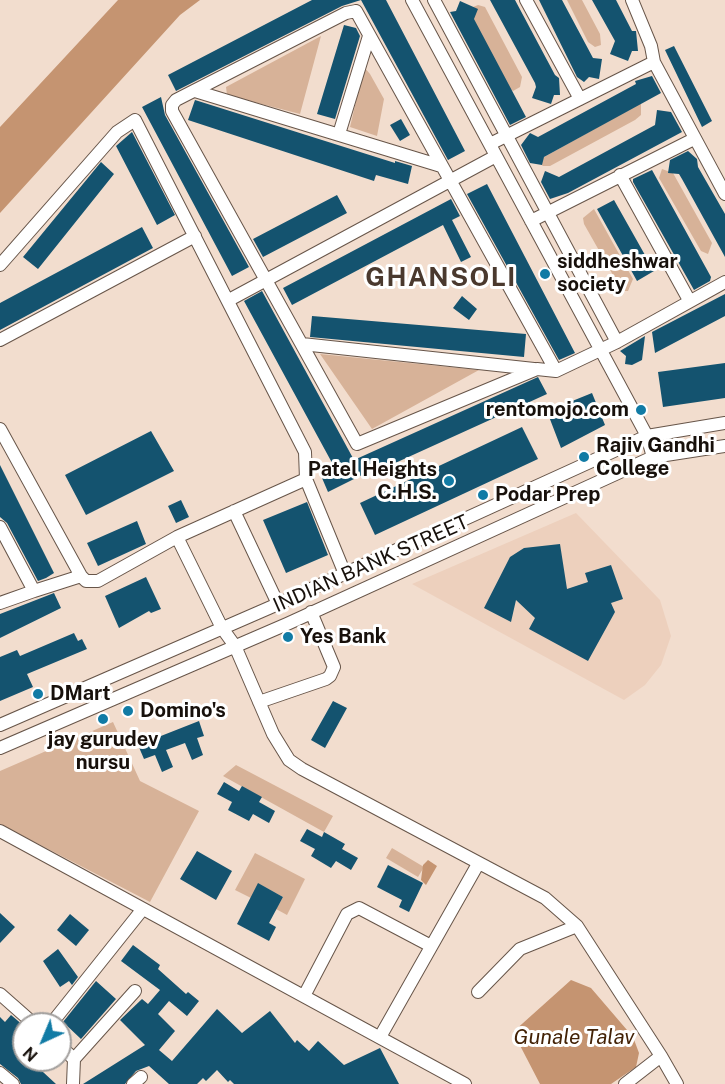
<!DOCTYPE html>
<style>
body{margin:0}
#map{position:relative;width:725px;height:1084px;overflow:hidden;background:#f2ddce;font-family:"Public Sans",sans-serif}
canvas{display:block}
.north{position:absolute;left:12px;top:1012px;width:60px;height:60px;box-sizing:border-box;background:#fff;border:2px solid #a29f9d;border-radius:50%;rotate:224deg;font-size:16px;font-weight:700;line-height:24px;text-align:center;color:#17100b}
.north::after{content:'';display:block;margin:auto;width:21px;height:27px;background:#117ba5;clip-path:polygon(50% 0,100% 100%,50% 72%,0 100%)}
</style>
<div id="map">
<canvas width="725" height="1084"></canvas>
<div class="north">N</div>
</div>
<script>
const context = document.querySelector('canvas').getContext('2d');
context.lineJoin = 'round';
function paint(path, color) { context.fillStyle = color; context.fill(path, 'evenodd'); }
const poly = rows => new Path2D(rows.map(r => 'M' + r).join(''));
function stroke(path, color, width, dash) { context.strokeStyle = color; context.lineWidth = width; context.lineCap = dash ? 'butt' : 'round'; context.setLineDash(dash || []); context.stroke(path); }
function drawText(font, color, halo, rows, align = 'center') {
  context.font = font + ' "Public Sans",sans-serif'; context.lineWidth = 6; context.setLineDash([]); context.textBaseline = 'middle'; context.strokeStyle = halo; context.fillStyle = color; for (const [text, x, y, turn = 0] of rows) {
    context.save(); context.translate(x, y); context.rotate((+turn || 0) * Math.PI / 180); context.textAlign = isNaN(turn) ? turn : align; if (halo) context.strokeText(text, 0, 0); context.fillText(text, 0, 0); context.restore();
  }
}
paint(poly([
 [576,513,660,600,671,636,661,665,645,685,624,700,412,584]
]), '#edd0bd');
paint(poly([
 [567,0,582,0,600,34,601,45,595,47,588,42],
 [478,5,485,7,522,77,520,87,513,91,507,87,470,20,473,7],
 [321,36,300,114,227,95,226,87],
 [364,67,370,74,384,99,377,136,350,127],
 [641,103,641,115,635,120,550,166,543,166,537,161],
 [662,169,673,173,712,243,708,254,701,251,659,178],
 [594,209,633,279,628,291,622,291,584,224,583,218],
 [320,354,479,370,372,429],
 [113,722,140,781,199,811,150,902,0,824,0,771],
 [236,765,333,816,324,832,223,776],
 [392,848,424,867,418,877,386,858],
 [255,853,305,879,287,915,276,909,283,897,259,884,251,898,235,890]
]), '#d7b298');
paint(poly([
 [118,0,200,0,180,15,0,213,0,127],
 [428,860,437,866,426,885,421,880,423,865],
 [571,980,591,988,633,1037,639,1053,636,1067,611,1084,540,1084,513,1032]
]), '#c59471');
paint(poly([
 [312,0,386,0,465,151,448,160,361,0,342,6,176,91,168,75],
 [490,0,515,0,555,75,559,78,560,95,554,95,551,104,532,98,536,87,535,83],
 [539,0,562,0,593,58,602,59,599,79,589,77,584,82,577,77],
 [592,0,616,0,632,31,636,31,638,51,632,51,628,61,610,54,615,41],
 [460,1,478,9,474,19,526,117,510,125,450,12,456,11],
 [344,25,356,28,360,36,335,119,317,114],
 [674,46,712,121,702,127,665,50],
 [652,76,661,93,544,157,542,165,530,163,521,145,530,133,538,137,636,84,635,81],
 [161,97,165,115,249,267,232,276,142,107],
 [195,100,395,163,395,161,412,166,408,184,376,175,374,181,188,120],
 [657,110,671,112,682,132,568,193,550,199,541,182,545,171,559,177,655,125],
 [401,119,410,135,400,141,390,125],
 [132,132,175,215,157,225,116,146],
 [688,151,697,159,698,167,725,214,725,257,682,179,679,174,668,173,670,160],
 [101,162,114,174,38,269,23,257],
 [652,170,711,277,710,281,694,290,633,182,633,179],
 [487,184,575,353,559,360,467,194],
 [337,195,347,213,263,257,253,239],
 [451,199,460,216,452,220,471,257,461,262,443,225,292,305,283,288],
 [614,200,654,271,637,281,597,209],
 [142,227,153,248,0,330,0,303],
 [262,291,354,460,538,377,547,394,371,474,370,471,328,492,322,478,337,472,244,301],
 [725,294,725,316,655,353,652,332],
 [462,296,477,309,469,320,453,308],
 [312,316,526,334,524,357,310,337],
 [645,336,642,360,632,365,625,364,626,356,620,351],
 [725,363,725,398,663,407,658,372],
 [592,393,605,425,561,448,548,414,555,408],
 [522,427,538,459,375,535,360,503],
 [151,431,174,471,86,515,65,475],
 [0,465,54,573,46,578,38,581,7,523,0,517],
 [181,500,189,517,176,523,168,506],
 [307,502,328,555,286,573,263,520],
 [137,521,146,544,98,566,87,543],
 [560,544,567,589,588,582,585,573,611,565,623,599,611,603,615,612,588,661,529,629,535,618,516,600,511,622,484,608,510,557,524,548],
 [146,577,161,609,151,613,149,611,119,628,105,596],
 [54,593,61,608,0,638,0,614],
 [74,633,78,641,82,639,87,649,27,674,33,687,0,701,0,657,17,650,20,656],
 [333,701,347,708,325,748,311,740],
 [199,721,204,736,197,738,203,755,192,760,185,743,166,750,173,767,162,772,155,755,144,759,138,745],
 [224,782,239,791,242,786,262,797,259,802,275,811,269,823,253,814,249,821,228,810,232,802,217,794],
 [307,829,322,837,324,832,345,844,342,849,358,858,351,870,336,861,331,868,311,856,315,849,300,841],
 [197,851,232,871,216,900,180,879],
 [388,865,423,883,409,912,399,907,402,900,377,887],
 [258,883,283,897,269,923,276,927,269,941,237,924],
 [0,913,15,927,0,943],
 [70,914,89,930,76,946,57,930],
 [133,945,160,965,158,969,186,994,188,992,199,1001,187,1016,169,1001,158,1014,175,1031,159,1050,172,1061,217,1009,242,1033,270,1011,295,1043,297,1040,309,1051,318,1041,344,1065,380,1048,399,1084,234,1084,230,1080,228,1082,217,1070,206,1081,203,1078,197,1084,169,1084,149,1066,136,1071,125,1084,83,1084,145,1045,120,1020,142,999,148,1004,160,990,121,961],
 [58,949,78,977,72,985,69,981,60,987,43,961],
 [96,981,116,999,81,1039,63,1022],
 [11,1015,24,1026,24,1060,30,1060,56,1084,21,1084,18,1078,0,1064,0,1017,5,1022]
]), '#14536f');
const minor = poly([
 [412,0,647,436,653,457],
 [434,0,617,342],
 [526,0,580,99],
 [356,11,556,371,537,369,357,444,172,111,172,105,176,100,346,13,356,11],
 [654,62,725,194],
 [195,91,441,166],
 [339,134,369,36],
 [490,144,654,62,651,46,632,0],
 [620,175,689,300],
 [531,221,694,139],
 [0,265,117,132,135,120,305,452,306,479,345,574],
 [229,300,496,156],
 [0,340,195,236],
 [302,344,534,369],
 [556,371,617,342,725,282],
 [0,429,81,576,86,581,98,581,177,537,306,479],
 [234,511,278,604],
 [0,527,34,591,81,576],
 [177,537,222,628,235,646,273,734,289,760,302,769,545,898,577,926,661,1056,625,1084],
 [0,603,34,591],
 [259,702,326,679,330,676,334,667,311,612],
 [0,725,278,604,647,436,725,423],
 [0,748,287,624,653,457,725,446],
 [0,831,465,1084],
 [478,992,520,949,577,926],
 [0,994,34,1024],
 [304,996,347,914,359,908,431,946],
 [51,1024,142,910],
 [380,1037,478,864],
 [60,1046,74,1059,73,1084],
 [661,1056,677,1084],
 [74,1059,135,991],
 [0,1073,13,1084],
 [133,1084,141,1077]
]);
stroke(minor, '#675549', 14);
stroke(minor, '#fff', 12);
for (const [x, y, r, color] of [
 [545,274,6,"#117ba5"],
 [641,410,6,"#117ba5"],
 [584,457,6,"#117ba5"],
 [449,481,6,"#117ba5"],
 [483,495,6,"#117ba5"],
 [288,637,6,"#117ba5"],
 [38,694,6,"#117ba5"],
 [128,711,6,"#117ba5"],
 [103,719,6,"#117ba5"]
]) { const dot = new Path2D(); dot.arc(x, y, r, 0, 2 * Math.PI); context.fillStyle = color; context.fill(dot); stroke(dot, '#fff', 2); }
drawText('bold 20px', '#17100b', '#fff', [
 ["siddheshwar",557,262],
 ["society",557,285],
 ["rentomojo.com",629,410,"right"],
 ["Rajiv Gandhi",596,446],
 ["College",596,469],
 ["Patel Heights",437,470,"right"],
 ["C.H.S.",437,493,"right"],
 ["Podar Prep",495,495],
 ["Yes Bank",300,637],
 ["DMart",50,694],
 ["Domino's",140,711],
 ["jay gurudev",103,740,"center"],
 ["nursu",103,763,"center"]
], 'left');
drawText('20px', '#17100b', '#fff', [
 ["INDIAN BANK STREET",371,564,-24]
]);
drawText('italic 21px', '#432206', '#fff', [
 ["Gunale Talav",574,1038]
]);
context.letterSpacing = '1.5px';
drawText('bold 26px', '#4a392e', '#fff', [
 ["GHANSOLI",441,278]
]);
context.letterSpacing = '0px';
</script>
